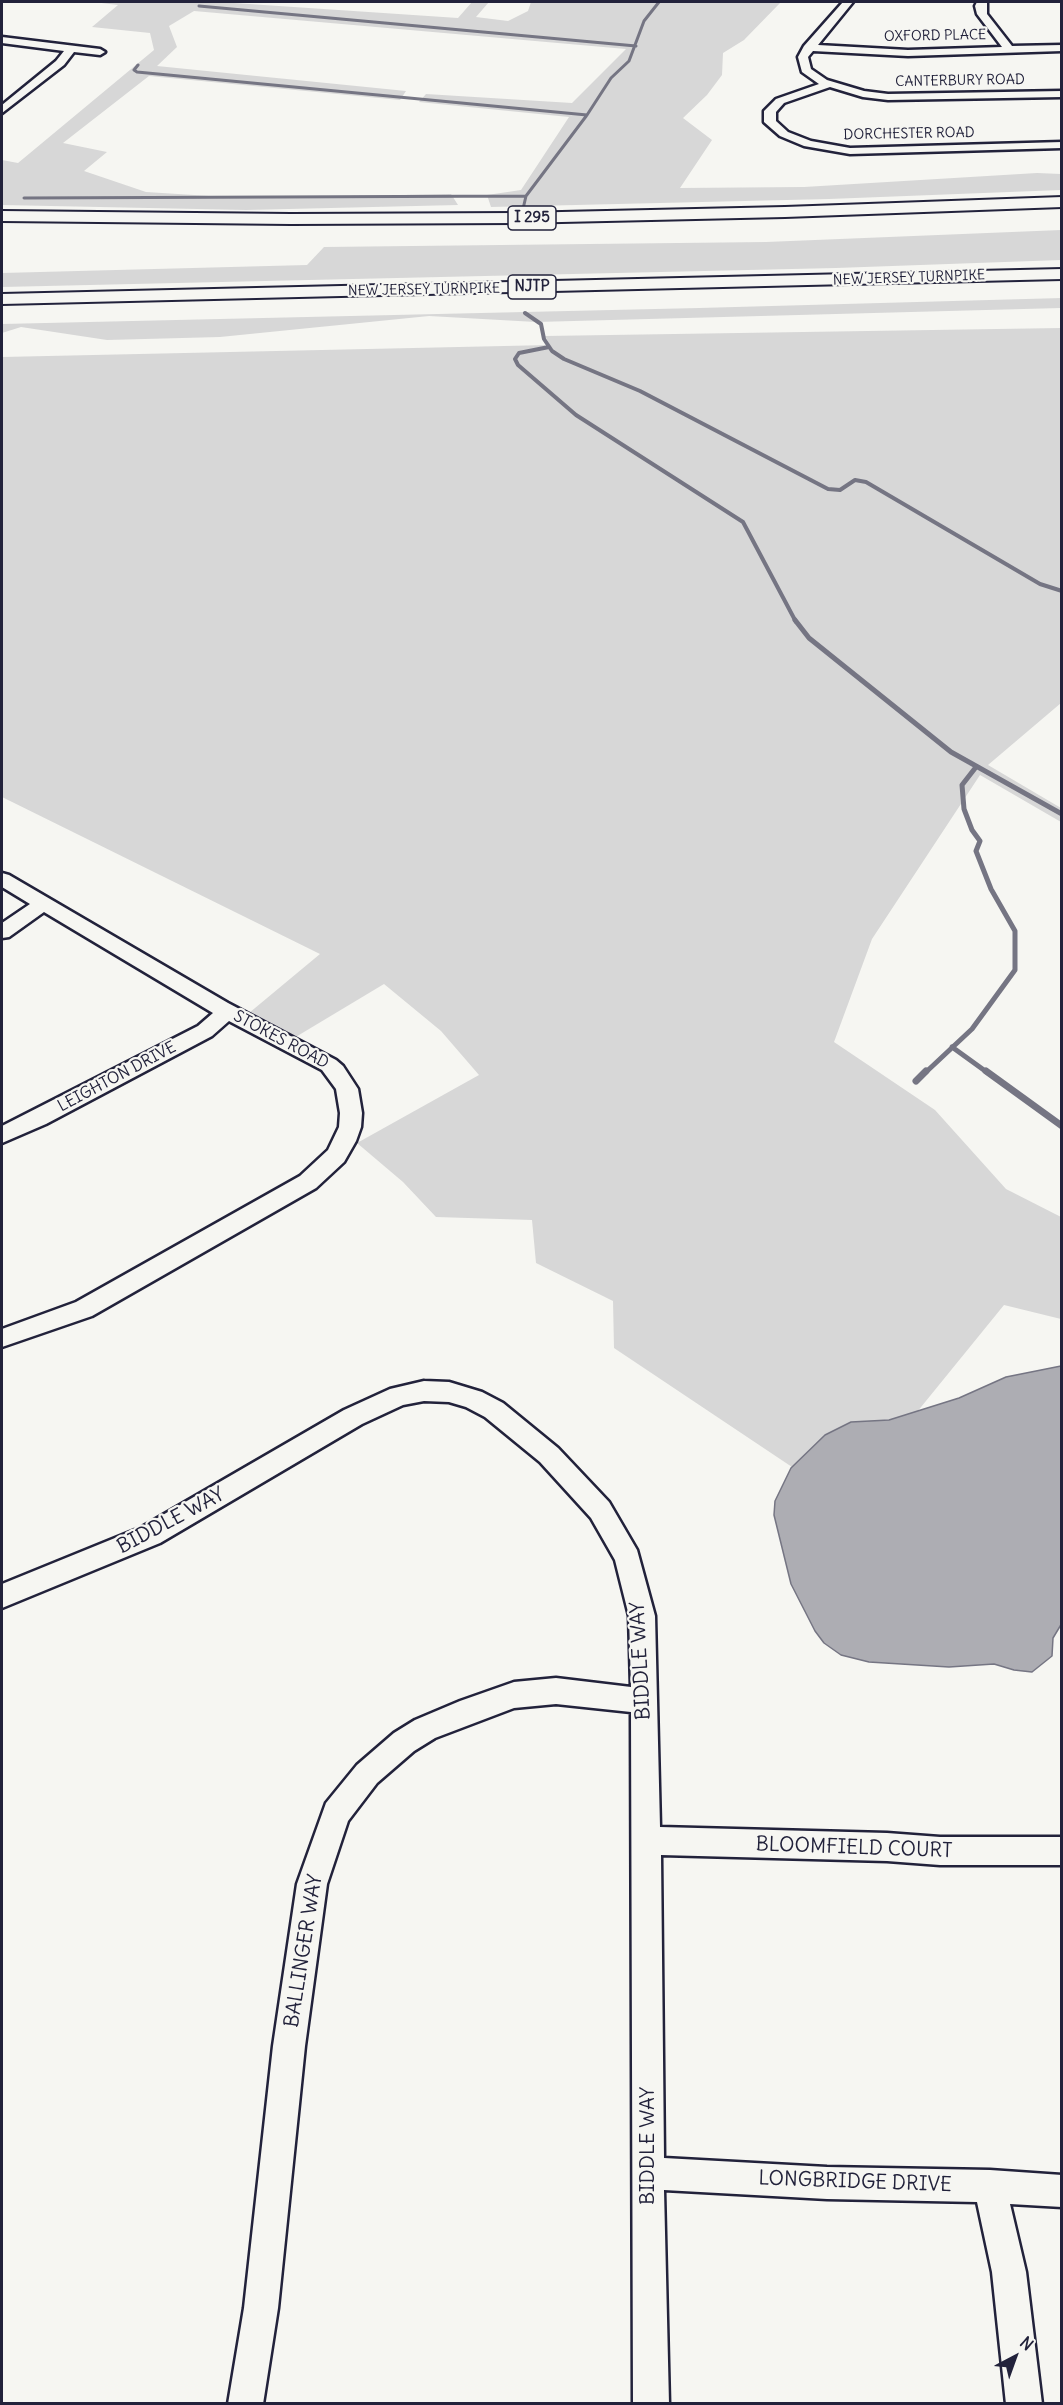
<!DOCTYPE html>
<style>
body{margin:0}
#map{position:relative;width:1063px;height:2405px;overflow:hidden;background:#f6f6f2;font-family:Delius,sans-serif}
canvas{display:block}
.frame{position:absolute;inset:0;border:3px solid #22223b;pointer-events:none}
.north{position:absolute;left:985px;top:2327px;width:60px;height:60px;-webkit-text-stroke:4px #f6f6f2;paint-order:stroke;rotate:41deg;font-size:16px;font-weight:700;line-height:24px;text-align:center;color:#22223b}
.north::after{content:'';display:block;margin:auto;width:21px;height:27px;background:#22223b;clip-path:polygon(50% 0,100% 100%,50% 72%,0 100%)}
</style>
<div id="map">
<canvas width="1063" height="2405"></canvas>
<div class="frame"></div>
<div class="north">N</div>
</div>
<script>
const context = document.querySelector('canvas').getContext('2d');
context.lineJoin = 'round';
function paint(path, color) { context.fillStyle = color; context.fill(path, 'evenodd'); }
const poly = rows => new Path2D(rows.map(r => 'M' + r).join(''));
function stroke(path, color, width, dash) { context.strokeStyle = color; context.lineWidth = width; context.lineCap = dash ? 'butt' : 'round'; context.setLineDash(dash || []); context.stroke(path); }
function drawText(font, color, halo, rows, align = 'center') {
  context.font = font + ' Delius,sans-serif'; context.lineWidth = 4.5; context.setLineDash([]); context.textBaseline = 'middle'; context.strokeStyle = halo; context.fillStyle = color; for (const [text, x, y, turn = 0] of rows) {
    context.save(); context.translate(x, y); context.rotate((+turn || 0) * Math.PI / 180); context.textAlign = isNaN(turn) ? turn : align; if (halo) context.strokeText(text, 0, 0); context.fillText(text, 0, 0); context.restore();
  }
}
paint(poly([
 [93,2,219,2,458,18,472,2,489,2,476,17,508,21,528,11,531,2,781,2,744,40,723,53,722,75,707,95,683,118,712,140,680,188,804,187,1037,173,1061,174,1061,190,829,199,491,207,487,195,521,190,569,117,419,102,426,94,572,103,626,49,194,11,169,26,177,47,157,66,406,91,400,100,149,76,63,143,107,152,84,171,146,192,242,198,451,194,458,205,246,210,2,205,2,160,18,163,154,50,150,33,92,27,118,5],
 [1061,230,1061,260,836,268,2,287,2,273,307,265,324,247,766,242],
 [1062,298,1061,308,536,322,429,316,220,337,107,340,21,327,2,333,2,324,699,308],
 [1061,328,1061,703,988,765,1061,808,1061,822,980,775,872,939,834,1042,935,1110,1006,1189,1061,1217,1061,1319,1004,1305,917,1412,792,1467,614,1348,613,1301,536,1263,532,1220,436,1217,403,1182,357,1143,479,1075,441,1031,384,984,289,1041,243,1018,320,954,2,797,2,357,550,345,545,336]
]), '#d7d7d7');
const water = poly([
 [1061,1366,1062,1623,1053,1638,1052,1656,1032,1672,1014,1670,994,1664,949,1667,869,1662,841,1655,824,1643,815,1631,791,1584,774,1515,775,1501,791,1468,825,1435,851,1422,889,1420,959,1398,1006,1377,1061,1366]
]);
paint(water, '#adadb3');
stroke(water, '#757583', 1.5);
stroke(poly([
 [199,6,636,46],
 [138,65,134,70,137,72,587,115],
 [24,198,526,196],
 [523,209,526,196,587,115,611,78,629,61,644,21,659,2]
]), '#757583', 3);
stroke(poly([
 [525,313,541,324,544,339,552,351,564,359,640,391,828,489,840,490,855,480,866,482,1040,584,1062,591],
 [549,347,519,353,515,359,518,365,576,415,743,522,796,622]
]), '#757583', 4);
stroke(poly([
 [795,620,809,638,951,752,1062,814],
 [952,1047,988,1073],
 [925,1073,972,1029,1015,970,1015,931,991,889,976,851,980,841,972,830,964,809,962,785,976,767]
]), '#757583', 5);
stroke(poly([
 [986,1071,1062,1126],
 [916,1081,926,1071]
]), '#757583', 7);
const minor = poly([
 [843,2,853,2,818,45,908,50,1002,47,977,14,975,6,977,2,987,2,987,14,1012,46,1062,45,1062,51,908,56,813,51,808,57,811,69,827,80,864,91,888,94,1062,91,1062,97,888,100,863,97,830,87,784,103,776,112,776,121,788,132,811,141,850,148,1062,142,1062,148,850,154,804,146,780,136,764,122,764,111,776,99,819,84,802,72,798,57,804,46,843,2],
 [2,37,100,49,105,52,100,55,74,52,64,65,2,113,2,105,56,61,64,51,2,43,2,37],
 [2,873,9,875,228,1003,336,1060,343,1066,358,1089,362,1113,361,1127,356,1141,344,1162,316,1188,92,1316,2,1347,2,1329,76,1302,300,1176,328,1150,339,1127,340,1113,336,1089,322,1070,229,1021,212,1036,46,1124,2,1143,2,1126,198,1026,213,1013,44,912,9,937,2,938,2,923,30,904,2,887,2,873],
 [424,1381,449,1382,482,1392,503,1403,558,1448,609,1502,637,1550,655,1616,660,1827,887,1833,940,1837,1062,1837,1062,1865,940,1865,887,1861,661,1855,664,2158,827,2167,990,2170,1062,2175,1062,2207,1010,2204,1026,2272,1042,2404,1006,2404,992,2272,977,2202,827,2199,664,2190,669,2404,633,2404,631,1712,556,1704,514,1708,435,1738,414,1751,377,1783,348,1821,327,1884,305,2046,278,2308,263,2404,228,2404,244,2308,273,2046,297,1884,326,1803,357,1765,394,1733,415,1720,460,1701,514,1682,556,1678,631,1687,629,1616,615,1560,591,1518,540,1462,485,1417,466,1407,449,1402,424,1401,403,1405,362,1424,160,1543,2,1608,2,1584,142,1527,344,1410,390,1389,424,1381]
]);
const highway = poly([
 [1062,197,1062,207,785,217,517,223,291,224,2,221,2,211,291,214,517,213,785,207,1062,197],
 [1062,269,1062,279,2,304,2,294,1062,269]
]);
stroke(minor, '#22223b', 5);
stroke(highway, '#22223b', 4);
paint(minor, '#f6f6f2');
paint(highway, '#f6f6f2');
drawText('14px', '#22223b', '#f6f6f2', [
 ["OXFORD PLACE",935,36,-1],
 ["CANTERBURY ROAD",960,81,-1],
 ["DORCHESTER ROAD",909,134,-1],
 ["NEW JERSEY TURNPIKE",909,278,-2],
 ["NEW JERSEY TURNPIKE",424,290,-1]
]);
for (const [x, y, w] of [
 [532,218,48],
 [532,287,48]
]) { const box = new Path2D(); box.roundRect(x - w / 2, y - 12, w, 24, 4.5); context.fillStyle = '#f6f6f2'; context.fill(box); stroke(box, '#22223b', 1.5); }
drawText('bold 15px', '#22223b', null, [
 ["I 295",532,218],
 ["NJTP",532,287]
]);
drawText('16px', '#22223b', '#f6f6f2', [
 ["STOKES ROAD",281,1040,28],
 ["LEIGHTON DRIVE",117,1077,-28]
]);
drawText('20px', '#22223b', '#f6f6f2', [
 ["BIDDLE WAY",171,1521,-28],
 ["BIDDLE WAY",641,1661,-93],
 ["BLOOMFIELD COURT",854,1848,2],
 ["BALLINGER WAY",304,1951,-81],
 ["BIDDLE WAY",648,2146,-90],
 ["LONGBRIDGE DRIVE",855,2182,2]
]);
</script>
